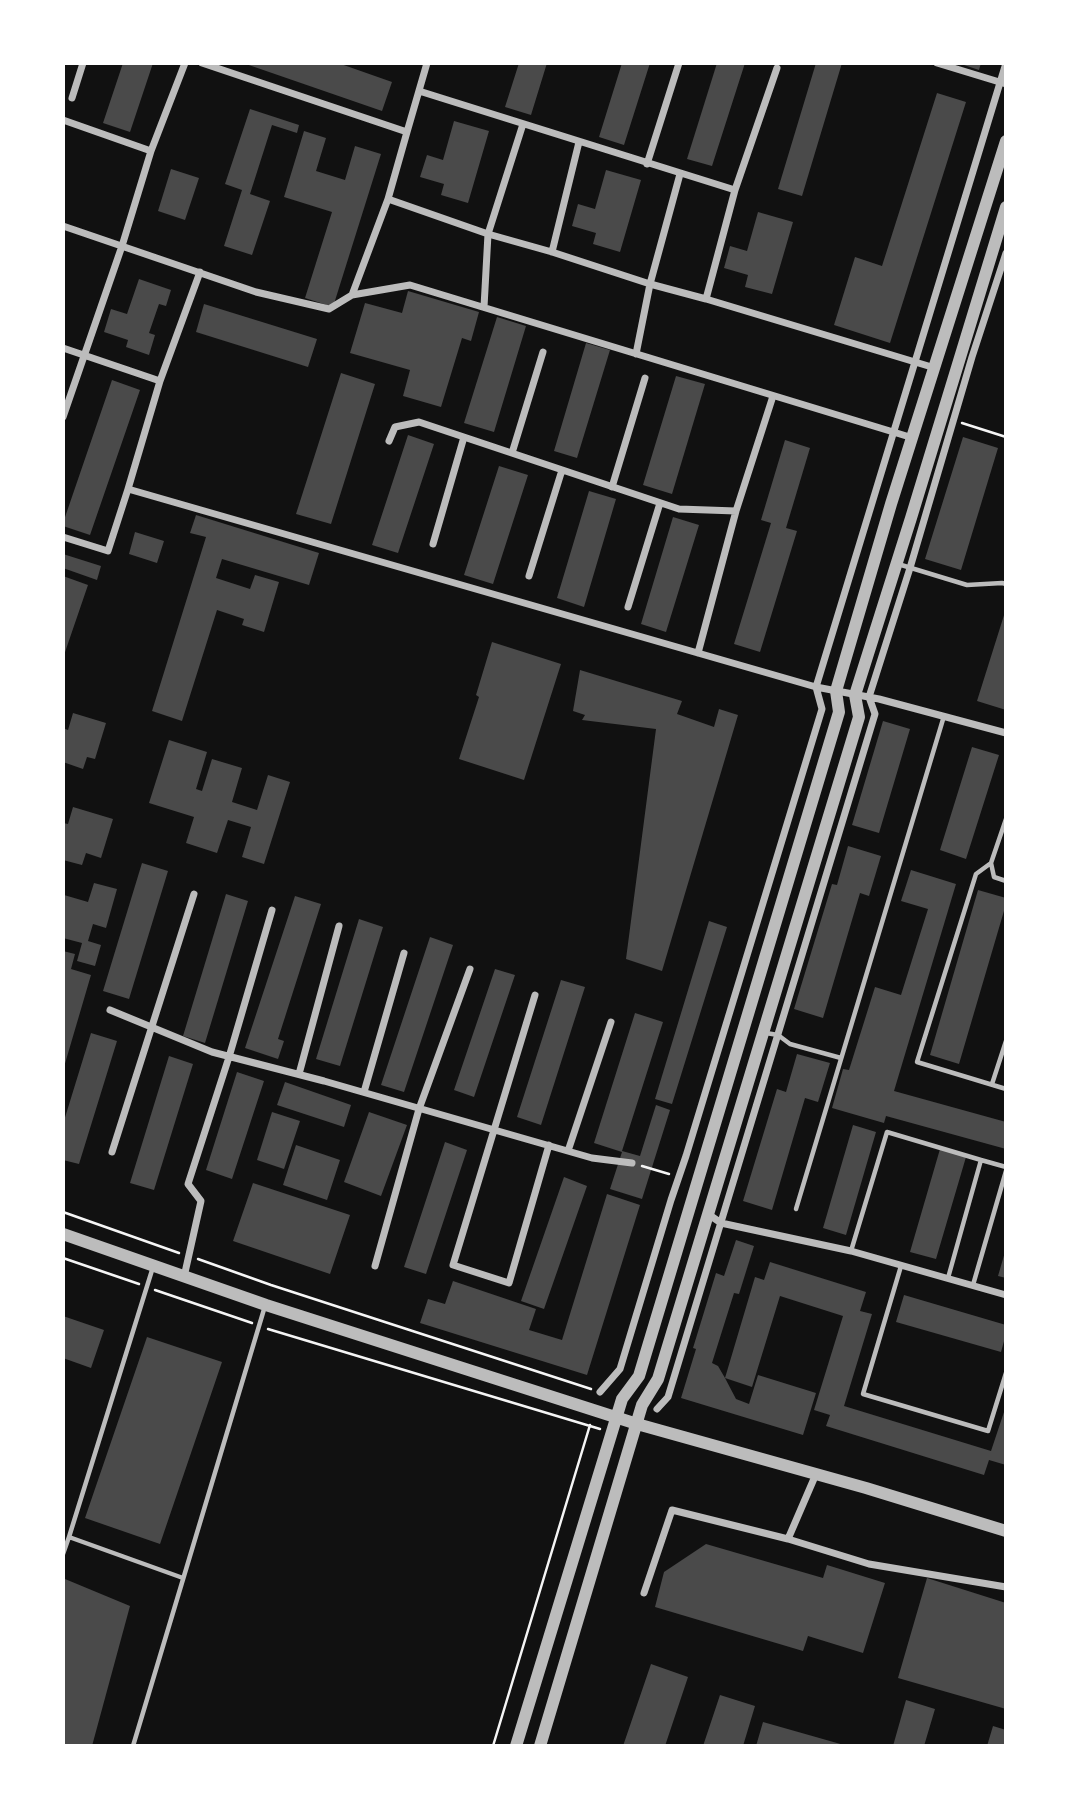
<!DOCTYPE html>
<style>
body{margin:0}
#map{position:relative;width:1069px;height:1809px;overflow:hidden;background:#111;font-family:Rubik,sans-serif}
canvas{display:block}
.frame{position:absolute;inset:0;border:65px solid #fff;pointer-events:none}
</style>
<div id="map">
<canvas width="1069" height="1809"></canvas>
<div class="frame"></div>
</div>
<script>
const context = document.querySelector('canvas').getContext('2d');
context.lineJoin = 'round';
function paint(path, color) { context.fillStyle = color; context.fill(path, 'evenodd'); }
const poly = rows => new Path2D(rows.map(r => 'M' + r).join(''));
function stroke(path, color, width, dash) { context.strokeStyle = color; context.lineWidth = width; context.lineCap = dash ? 'butt' : 'round'; context.setLineDash(dash || []); context.stroke(path); }
paint(poly([
 [123,63,153,63,130,132,103,123],
 [243,63,338,63,392,82,382,111],
 [519,63,547,63,531,115,505,107],
 [622,63,650,63,624,145,599,137],
 [717,63,745,63,712,166,687,159],
 [816,63,842,63,802,196,778,189],
 [958,63,981,63,979,70],
 [937,93,966,102,890,343,834,325,855,257,882,266],
 [250,109,299,125,297,133,272,125,250,194,270,201,252,255,224,246,242,190,225,184],
 [454,121,489,131,468,203,441,195,444,184,420,177,427,155,443,160],
 [304,131,326,138,316,171,345,180,355,146,381,154,333,307,305,298,332,212,284,197],
 [171,169,199,178,185,220,158,211],
 [606,170,641,180,620,252,593,244,596,233,572,226,578,204,595,209],
 [758,212,793,222,772,294,745,287,748,275,724,268,730,246,747,251],
 [139,279,171,290,166,306,159,304,149,333,155,335,149,355,126,347,128,340,104,332,111,309,127,314],
 [408,291,479,312,471,341,462,338,441,407,403,396,410,370,350,353,365,303,402,313],
 [204,304,317,339,308,367,196,332],
 [497,317,526,326,494,432,464,423],
 [586,343,610,350,577,458,554,451],
 [341,373,375,384,331,524,296,514],
 [676,376,705,384,672,494,643,485],
 [112,380,140,390,90,535,63,526,63,523],
 [408,435,434,444,398,553,372,545],
 [963,437,998,448,961,570,925,559],
 [785,440,810,448,786,528,797,531,760,652,734,644,771,523,761,520],
 [499,466,528,475,493,584,464,575],
 [589,491,616,499,584,607,557,598],
 [196,515,319,553,309,585,222,559,216,578,250,589,255,575,279,582,264,632,242,625,244,619,217,610,182,721,152,711,206,537,190,533],
 [673,517,699,525,666,632,641,624],
 [135,532,164,541,157,563,129,554],
 [63,554,101,566,97,580,63,568],
 [63,576,88,585,63,658],
 [1005,612,1006,612,1006,710,977,701],
 [492,642,561,664,524,780,459,759,479,697,476,695],
 [580,670,682,701,677,714,714,727,719,709,738,715,662,971,626,959,656,729,582,720,585,715,573,711],
 [73,713,106,723,95,759,87,757,83,769,63,762,63,728,68,730],
 [883,721,910,729,879,833,852,825],
 [169,740,207,752,196,789,202,791,212,759,242,768,232,802,257,810,268,775,290,782,264,864,242,857,251,827,228,820,217,853,186,843,194,817,149,803],
 [972,747,999,755,966,859,940,850],
 [73,807,113,819,101,858,86,853,82,865,63,860,63,823,68,824],
 [848,846,881,856,869,896,860,893,823,1018,794,1009,832,884,837,885],
 [142,863,168,871,129,999,103,991],
 [911,870,956,884,894,1091,1006,1122,1006,1149,886,1116,884,1123,832,1108,843,1069,849,1070,875,987,901,995,928,909,901,901],
 [94,883,117,889,106,928,93,924,88,941,101,945,95,966,77,961,82,943,63,938,64,895,88,902],
 [978,890,1006,898,1006,904,959,1064,930,1055],
 [226,894,248,901,205,1043,183,1036],
 [295,896,321,904,278,1039,284,1041,278,1059,245,1048],
 [359,919,383,927,340,1066,316,1059],
 [709,921,727,927,672,1104,655,1099],
 [430,937,453,945,404,1092,381,1085],
 [63,951,75,954,71,969,91,975,64,1067],
 [495,969,515,975,474,1097,454,1090],
 [561,980,585,987,541,1125,517,1117],
 [635,1013,663,1022,622,1151,640,1156,656,1105,670,1110,642,1199,610,1189,622,1152,594,1143],
 [91,1033,117,1041,79,1164,63,1160,63,1124],
 [797,1054,830,1063,818,1102,805,1098,772,1210,743,1201,777,1089,786,1092],
 [169,1056,193,1064,154,1190,130,1183],
 [237,1072,264,1081,232,1179,206,1170],
 [285,1082,351,1105,344,1127,277,1105],
 [272,1112,300,1121,284,1169,257,1160],
 [369,1112,407,1125,381,1196,344,1182],
 [853,1125,876,1132,846,1235,823,1228],
 [445,1142,467,1150,426,1274,404,1267],
 [296,1145,340,1160,327,1200,283,1185],
 [940,1149,966,1157,936,1259,910,1252],
 [564,1177,587,1186,544,1309,521,1301],
 [253,1183,350,1215,330,1274,233,1241],
 [607,1194,640,1205,587,1375,420,1323,428,1299,445,1304,453,1281,536,1309,529,1330,562,1340],
 [736,1240,754,1246,739,1294,734,1293,712,1363,718,1366,725,1378,755,1277,764,1280,770,1262,866,1292,860,1311,872,1314,844,1406,991,1451,1006,1406,1006,1465,989,1460,984,1475,826,1426,830,1415,814,1410,843,1316,780,1296,752,1387,725,1378,736,1399,749,1404,758,1375,816,1393,803,1435,681,1398,696,1349,693,1348,716,1273,724,1276],
 [1005,1252,1006,1252,1006,1278,998,1276],
 [904,1295,1006,1325,1006,1334,1001,1352,896,1322],
 [63,1316,104,1330,91,1368,63,1358],
 [147,1337,222,1362,160,1544,85,1518],
 [706,1544,823,1578,827,1565,885,1583,863,1653,808,1636,803,1651,655,1607,664,1572],
 [927,1578,1006,1603,1006,1709,898,1678],
 [65,1579,130,1606,92,1746,63,1746,63,1585],
 [651,1664,688,1677,665,1746,623,1746],
 [720,1695,755,1706,743,1746,703,1746],
 [906,1700,935,1709,924,1746,893,1746],
 [763,1722,844,1745,844,1746,756,1746],
 [993,1726,1006,1730,1006,1746,987,1746]
]), '#4a4a4a');
stroke(poly([
 [962,423,1006,437],
 [642,1166,669,1174],
 [63,1212,179,1253],
 [63,1258,139,1284],
 [198,1259,271,1285,591,1389],
 [155,1290,252,1323],
 [268,1329,600,1429],
 [493,1746,590,1425]
]), '#f5f5f5', 2.5);
stroke(poly([
 [898,564,967,585,1002,583,1006,584],
 [1006,819,991,863,976,874,917,1062,1006,1089],
 [991,863,994,877,1006,881],
 [766,1033,778,1035,790,1044,841,1058],
 [992,1084,1006,1041],
 [796,1209,944,716],
 [851,1251,887,1132,981,1160],
 [901,1266,863,1394,988,1431,1006,1373],
 [153,1267,69,1537,183,1578],
 [948,1278,981,1160,1006,1167],
 [973,1285,1006,1171],
 [63,1554,69,1537],
 [133,1746,265,1306]
]), '#bcbcbc', 4.5);
stroke(poly([
 [202,63,407,132,388,199],
 [937,63,1006,84],
 [419,91,735,190,706,299],
 [72,98,83,63],
 [63,120,151,151,122,246,63,417],
 [407,132,427,63],
 [151,151,185,63],
 [647,164,679,63],
 [735,190,777,68],
 [63,226,256,292,329,309,352,295,388,199,488,234,552,252,650,284,706,299,935,368],
 [552,252,579,142],
 [352,295,410,285,913,438],
 [484,307,488,234,523,124],
 [63,348,160,381,128,489],
 [636,354,650,284,680,174],
 [160,381,200,272],
 [389,441,395,427,419,422,679,509,736,511],
 [512,453,543,352],
 [612,487,645,378],
 [63,537,108,551,128,489,816,687,879,699,1006,733],
 [433,544,464,437],
 [529,576,562,470],
 [628,607,660,503],
 [698,653,736,511,773,396],
 [535,995,453,1265,509,1283,549,1145],
 [110,1010,212,1052,324,1081,592,1158,632,1163],
 [299,1074,339,926],
 [364,1092,404,953],
 [568,1151,611,1022],
 [112,1152,194,894],
 [708,1214,721,1223,851,1251,1006,1295],
 [375,1266,419,1109,470,969],
 [184,1277,201,1201,188,1184,229,1057,272,910],
 [600,1392,620,1369,671,1200,686,1156,822,709,816,687,1006,63],
 [657,1409,668,1397,875,714,869,697,910,568,972,357,1006,253],
 [816,1474,788,1539,869,1564,1006,1587],
 [644,1593,672,1510,788,1539]
]), '#bcbcbc', 7);
stroke(poly([
 [63,1234,266,1305,637,1424,866,1488,1006,1531],
 [516,1746,622,1399,639,1376,839,712,836,691,891,504,1006,141],
 [540,1746,642,1405,658,1379,859,717,855,695,911,518,1006,207]
]), '#bcbcbc', 12);
</script>
